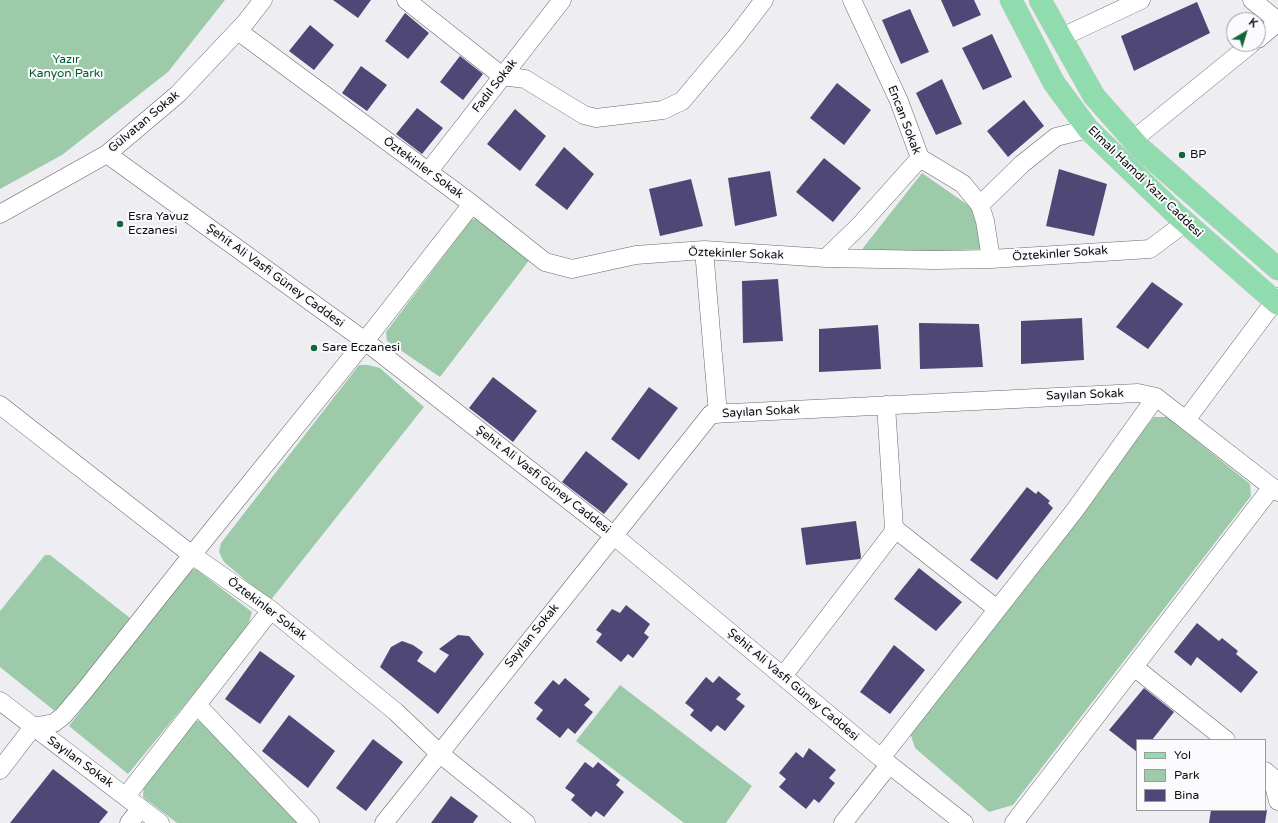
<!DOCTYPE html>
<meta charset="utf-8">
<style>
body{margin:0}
#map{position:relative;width:1278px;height:823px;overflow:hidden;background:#eeedf2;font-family:"Varela Round",sans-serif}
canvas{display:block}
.legend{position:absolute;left:1136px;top:739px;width:130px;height:72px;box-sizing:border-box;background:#fbfbfe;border:1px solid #9b9b9e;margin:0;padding:5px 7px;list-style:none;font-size:12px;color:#0c0c0d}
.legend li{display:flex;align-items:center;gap:8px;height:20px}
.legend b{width:20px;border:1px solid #9b9b9e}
.north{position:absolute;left:1226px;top:12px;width:40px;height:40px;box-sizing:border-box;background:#fbfbfe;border:1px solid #9b9b9e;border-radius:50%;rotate:38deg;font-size:11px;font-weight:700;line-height:16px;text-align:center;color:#0c0c0d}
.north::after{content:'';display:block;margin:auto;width:14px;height:18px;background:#116739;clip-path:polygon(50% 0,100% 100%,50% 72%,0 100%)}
</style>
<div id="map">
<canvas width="1278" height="823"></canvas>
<ul class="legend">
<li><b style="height:5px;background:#91dcaf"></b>Yol</li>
<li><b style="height:11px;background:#9dcbaa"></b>Park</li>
<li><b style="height:11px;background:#4f4876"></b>Bina</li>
</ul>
<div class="north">K</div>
</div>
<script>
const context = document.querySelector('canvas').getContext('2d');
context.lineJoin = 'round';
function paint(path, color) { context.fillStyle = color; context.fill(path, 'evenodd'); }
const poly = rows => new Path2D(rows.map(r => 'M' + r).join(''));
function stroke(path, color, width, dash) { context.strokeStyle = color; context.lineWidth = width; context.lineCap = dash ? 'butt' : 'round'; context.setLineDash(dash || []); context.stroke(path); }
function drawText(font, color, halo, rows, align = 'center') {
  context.font = font + ' "Varela Round",sans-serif'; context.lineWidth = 4; context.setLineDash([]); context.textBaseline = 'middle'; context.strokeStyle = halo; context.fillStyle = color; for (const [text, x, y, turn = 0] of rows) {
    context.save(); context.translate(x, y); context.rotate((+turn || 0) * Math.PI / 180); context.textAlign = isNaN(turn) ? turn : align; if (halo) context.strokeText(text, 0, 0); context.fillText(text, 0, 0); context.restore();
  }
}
paint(poly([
 [0,0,225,0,168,72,62,155,0,189],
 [922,173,978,212,982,249,863,254,863,248],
 [481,216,534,254,440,377,387,341,386,332,471,220],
 [359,365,368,365,380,368,424,407,270,601,224,562,219,552,221,543],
 [1154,417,1167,417,1250,484,1251,496,1013,805,989,812,915,748,909,730],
 [45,555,50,555,130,618,56,712,0,667,0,611],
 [196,569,252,612,247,629,128,774,69,726,185,571],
 [620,685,752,786,726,823,684,823,576,741],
 [194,721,202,721,301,823,177,823,143,797,144,782]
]), '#9dcbaa');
paint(poly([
 [333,0,371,0,358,18],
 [941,0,974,0,981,15,953,27],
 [1197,2,1210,33,1134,71,1121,36],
 [910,9,929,52,901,64,882,20],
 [405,13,429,33,408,59,385,41],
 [310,25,334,45,314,70,289,51],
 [992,34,1012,77,983,90,962,48],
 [460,56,483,74,463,100,440,82],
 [361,66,387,85,367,111,342,93],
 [942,79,962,124,936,135,916,93],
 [837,83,871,110,844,145,810,118],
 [1024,100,1044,126,1008,157,987,131],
 [417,108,443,128,422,154,396,134],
 [515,109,546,136,520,171,487,144],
 [564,147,594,174,567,210,535,185],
 [824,158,861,188,833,222,796,192],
 [1059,169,1107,184,1094,236,1046,226],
 [770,171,777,216,735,226,728,178],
 [691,179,703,226,660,236,649,189],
 [778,279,783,341,743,343,742,281],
 [1152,282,1183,304,1148,349,1116,327],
 [1082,318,1084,360,1021,364,1021,321],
 [919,323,979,324,983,367,920,369],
 [878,325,881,369,819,372,819,329],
 [493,377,537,411,513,442,469,408],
 [649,387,678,408,639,460,611,439],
 [586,451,628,484,604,514,562,482],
 [1027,487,1036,494,1038,491,1050,501,1048,503,1053,508,997,580,970,560],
 [856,521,861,557,860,559,806,565,801,528],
 [919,568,962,602,936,631,894,599],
 [626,605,650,624,644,633,649,637,633,658,628,654,621,662,596,642,602,634,596,630,612,609,620,613],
 [1197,623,1219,641,1222,638,1238,651,1236,654,1258,672,1241,693,1197,657,1191,666,1174,652],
 [458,635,469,636,484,654,438,714,380,667,391,647,402,641,413,645,423,652,417,661,435,673,449,655,439,649],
 [894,645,925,670,890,714,860,692],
 [260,651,295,676,260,724,225,699],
 [719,676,741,694,736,699,745,706,725,731,717,725,711,732,690,715,694,710,685,703,706,677,713,683],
 [565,678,590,699,584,705,593,712,575,734,568,728,560,738,536,719,543,710,534,703,553,680,559,685],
 [1144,688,1174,712,1152,740,1137,740,1137,752,1109,730],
 [289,715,335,751,308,788,262,751],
 [373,739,403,762,366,811,336,788],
 [809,748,836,770,829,778,835,783,819,803,814,799,806,809,779,787,786,779,779,773,796,752,803,758],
 [585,762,593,768,598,762,620,780,616,785,624,792,604,817,596,811,591,817,571,800,575,795,565,788],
 [53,769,108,812,99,823,10,823],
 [451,796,478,816,473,823,431,823],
 [1211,810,1267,810,1265,823,1209,823]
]), '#4f4876');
const minor = poly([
 [406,0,502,76,525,79,584,115,596,118,663,110,682,101,735,38,764,0],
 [1252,0,1278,21],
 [238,31,472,204,545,262,572,269,636,255,704,250,826,258,934,260,991,259,1150,249,1186,222],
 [1060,38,1141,0],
 [1258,39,1278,22],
 [1133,140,1251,44],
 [107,154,365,341,613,535,881,758,964,823],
 [920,158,963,184,980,205,985,221,991,259],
 [428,172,562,0],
 [980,205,1022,164,1056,137,1088,129],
 [0,214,107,154,178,94,245,23,263,0],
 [704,250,718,414],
 [826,258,860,225,920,158,899,101,852,0],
 [0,405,192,555,271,610,396,712,439,753,526,823],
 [1186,420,1278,297],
 [894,528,997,609],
 [1134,667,1226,740],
 [783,676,892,534,894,528,886,405],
 [0,701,160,823],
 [197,705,310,823],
 [881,758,1075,510,1156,397],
 [0,770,33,727,54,723,63,716,85,690,192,555,365,341,472,204],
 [1265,771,1272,777,1278,801],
 [126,796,271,610],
 [129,823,141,808],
 [384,823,711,414,1138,393,1156,397,1278,492],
 [843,823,889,765],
 [1014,823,1272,487]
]);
const major = poly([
 [1011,0,1054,83,1088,129,1177,215,1278,304],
 [1040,0,1094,96,1140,148,1278,269]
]);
stroke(minor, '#69696d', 19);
stroke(major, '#cacaca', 23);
stroke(minor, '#fff', 18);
stroke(major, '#91dcaf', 22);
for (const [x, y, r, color] of [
 [1182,155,4,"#116739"],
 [120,224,4,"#116739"],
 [314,348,4,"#116739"]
]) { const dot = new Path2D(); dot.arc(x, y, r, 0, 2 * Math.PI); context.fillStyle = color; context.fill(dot); stroke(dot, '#fbfbfe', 1.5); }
drawText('12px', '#005a2e', '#fbfbfe', [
 ["Yazır",66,60],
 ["Kanyon Parkı",66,74]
]);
drawText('12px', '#0c0c0d', '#fbfbfe', [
 ["Fadıl Sokak",495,86,-52],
 ["Encan Sokak",904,120,69],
 ["Gülvatan Sokak",144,122,-40],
 ["Öztekinler Sokak",423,168,36],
 ["Elmalı Hamdi Yazır Caddesi",1145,182,44],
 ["Öztekinler Sokak",736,254,2],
 ["Öztekinler Sokak",1060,254,-4],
 ["Şehit Ali Vasfi Güney Caddesi",275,276,36],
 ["Sayılan Sokak",1085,395,-2],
 ["Sayılan Sokak",761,412,-3],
 ["Şehit Ali Vasfi Güney Caddesi",543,480,38],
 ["Öztekinler Sokak",267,609,37],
 ["Sayılan Sokak",532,636,-51],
 ["Şehit Ali Vasfi Güney Caddesi",793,685,40],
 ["Sayılan Sokak",80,762,36]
]);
drawText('12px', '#0c0c0d', '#fbfbfe', [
 ["BP",1190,155],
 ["Esra Yavuz",128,217],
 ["Eczanesi",128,231],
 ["Sare Eczanesi",322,348]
], 'left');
</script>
